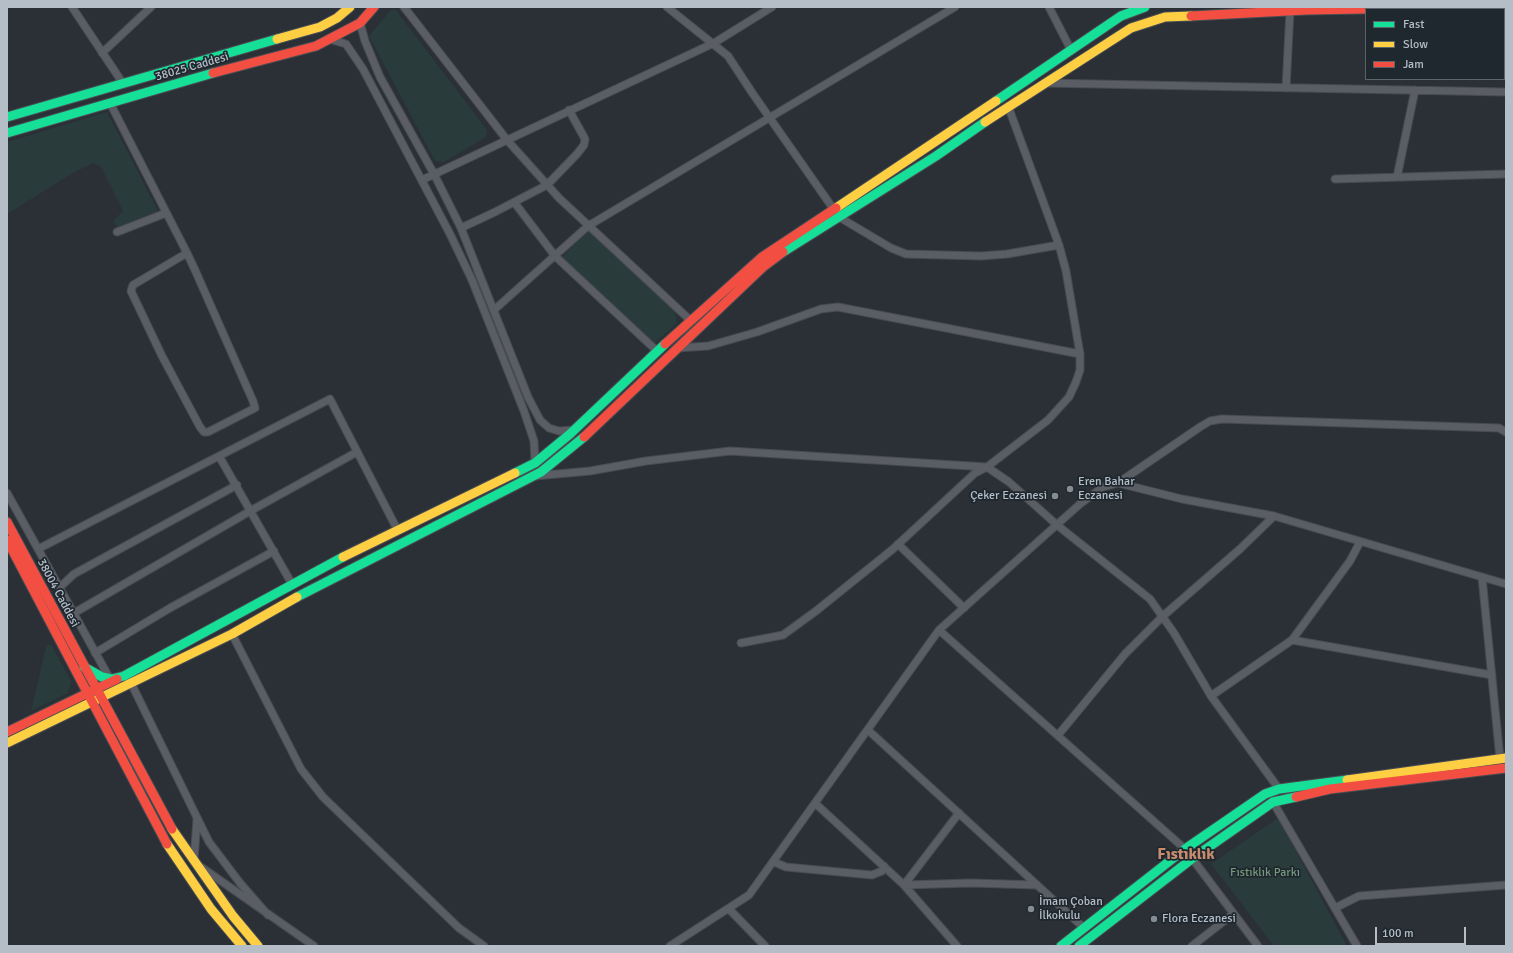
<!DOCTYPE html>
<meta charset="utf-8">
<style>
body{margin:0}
#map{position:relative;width:1513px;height:953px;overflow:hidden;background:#2a3036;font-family:Signika,sans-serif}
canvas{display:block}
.frame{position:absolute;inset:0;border:8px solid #b5bdc6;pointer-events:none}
.legend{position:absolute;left:1365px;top:8px;width:140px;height:72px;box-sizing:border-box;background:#1f272f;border:1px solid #5b636b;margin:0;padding:5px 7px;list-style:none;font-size:12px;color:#b5bdc6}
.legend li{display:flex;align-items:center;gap:8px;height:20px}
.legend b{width:20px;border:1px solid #5b636b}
.scale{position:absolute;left:1375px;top:927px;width:91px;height:18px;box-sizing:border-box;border:2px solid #b5bdc6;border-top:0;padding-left:5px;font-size:12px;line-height:14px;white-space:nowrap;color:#b5bdc6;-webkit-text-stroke:3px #1f272f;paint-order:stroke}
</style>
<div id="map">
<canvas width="1513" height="953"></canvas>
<div class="frame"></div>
<ul class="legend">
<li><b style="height:5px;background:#16e098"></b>Fast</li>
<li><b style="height:5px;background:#ffcf43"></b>Slow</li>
<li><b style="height:5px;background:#f24e42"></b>Jam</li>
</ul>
<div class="scale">100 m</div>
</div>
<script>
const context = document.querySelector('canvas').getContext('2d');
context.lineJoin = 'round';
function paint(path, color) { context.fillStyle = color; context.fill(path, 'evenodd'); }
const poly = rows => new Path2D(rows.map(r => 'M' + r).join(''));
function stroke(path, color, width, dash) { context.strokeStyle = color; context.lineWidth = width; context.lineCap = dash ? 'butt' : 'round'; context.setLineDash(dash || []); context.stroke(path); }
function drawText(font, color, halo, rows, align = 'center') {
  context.font = font + ' Signika,sans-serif'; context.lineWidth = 3.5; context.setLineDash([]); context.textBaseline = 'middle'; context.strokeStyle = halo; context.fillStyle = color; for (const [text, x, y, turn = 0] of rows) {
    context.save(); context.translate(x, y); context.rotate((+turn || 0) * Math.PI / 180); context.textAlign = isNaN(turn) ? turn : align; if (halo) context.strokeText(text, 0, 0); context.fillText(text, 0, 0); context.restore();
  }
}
paint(poly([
 [395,9,487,130,486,137,444,162,435,161,369,36,390,11],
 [107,112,158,211,117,227,113,221,123,211,101,167,93,163,71,174,7,214,7,142],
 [588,230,675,311,677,323,655,343,562,257],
 [51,644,71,681,68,693,31,711,46,647],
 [1278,818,1347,946,1274,946,1211,864]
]), '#293b3b');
const street = poly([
 [72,7,122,82],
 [404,7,507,140,559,198,690,320],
 [667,7,728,56,753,94,839,217,891,248,906,254,981,256,1007,254,1059,245],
 [1049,7,1071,50],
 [360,23,365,41,380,77,434,174,461,228,528,397,540,420,549,428,559,431,574,430],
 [329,39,346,44,363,69,450,234,472,280,524,411,534,441,535,463],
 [102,53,151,7],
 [1044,83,1506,92],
 [1286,88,1290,11],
 [110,103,187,253,195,270,253,401,255,408,208,432,204,432,200,427,162,356,131,291,133,285,187,253],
 [1397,177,1415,90],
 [1335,179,1506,174],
 [422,180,714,43,772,7],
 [514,202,555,256,657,351],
 [461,228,495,212,547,185,577,154,584,145,585,139,569,110],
 [117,232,166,213],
 [494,310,588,226,955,7],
 [677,348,708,346,757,332,821,309,838,307,1080,354],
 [219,456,292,584],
 [535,476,590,471,646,461,730,451,987,467,1009,482,1057,525,1150,599,1174,633,1211,696,1279,789],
 [1118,483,1200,427,1210,421,1222,419,1499,428,1506,432],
 [7,493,110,679],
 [898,544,964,608],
 [38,549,330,399,397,529],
 [1482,577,1500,759],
 [59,588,74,574,237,485],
 [74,613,252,510,357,452],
 [939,630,1185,849,1258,946],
 [232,634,301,769,323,797,459,928,484,946],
 [1292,640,1350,561,1360,542],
 [741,643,783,635,816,611,893,549,975,473,987,467,1048,420,1069,397,1076,382,1080,370,1080,354,1066,271,1059,245,1008,106],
 [95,653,170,608,274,551],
 [131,683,209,842,240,883,268,915],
 [1211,696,1292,640,1492,675],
 [868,730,1084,928],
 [1059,734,1125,654,1163,616,1240,549,1274,516],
 [1273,802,1357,946],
 [816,804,904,885,957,946],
 [194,860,197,819],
 [774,862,786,867,872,875,882,871,884,866],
 [201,867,314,946],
 [904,885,971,883,1037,885],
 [904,885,959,813],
 [1335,908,1359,896,1506,885],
 [729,909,765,946],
 [670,946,749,895,939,630,1080,504,1103,487,1118,483,1182,499,1274,516,1506,584],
 [1192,946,1233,914]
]);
const fast = poly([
 [996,101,1121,16,1145,7],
 [7,117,277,39],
 [7,133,213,73],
 [783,252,936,156,985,122],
 [515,473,535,463,570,434,665,344],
 [297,597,541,472,584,437],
 [84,667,102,677,112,679,124,676,343,557],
 [1061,946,1185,849,1265,794,1279,789,1347,780],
 [1079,946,1193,858,1273,802,1296,797]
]);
const slow = poly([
 [277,39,320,27,337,18,350,7],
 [985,122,1131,28,1165,17,1191,16],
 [836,208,996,101],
 [343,557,515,473],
 [7,743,232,634,297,597],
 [1347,780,1506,758],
 [172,829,233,916,258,946],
 [167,844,211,909,242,946]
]);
const jam = poly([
 [1191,16,1307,10,1477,7],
 [213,73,316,46,360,23,374,7],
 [665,344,762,257,836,208],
 [584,437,763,267,783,252],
 [7,522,172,829],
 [7,540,167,844],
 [7,732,117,679],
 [1296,797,1330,789,1506,768]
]);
stroke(street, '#464b4f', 9);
stroke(fast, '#484d53', 11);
stroke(slow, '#484d53', 11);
stroke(jam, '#484d53', 11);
stroke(street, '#5a5e64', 7);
stroke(fast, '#16e098', 9);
stroke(slow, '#ffcf43', 9);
stroke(jam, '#f24e42', 9);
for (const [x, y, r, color] of [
 [1070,489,4,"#848c94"],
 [1055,496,4,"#848c94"],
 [1031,909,4,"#848c94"],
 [1154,919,4,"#848c94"]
]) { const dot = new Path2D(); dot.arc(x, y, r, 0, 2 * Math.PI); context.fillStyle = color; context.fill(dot); stroke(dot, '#1f272f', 1.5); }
drawText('12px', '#b5bdc6', '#1f272f', [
 ["38025 Caddesi",192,67,-16],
 ["38004 Caddesi",58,593,62]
]);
drawText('12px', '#b5bdc6', '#1f272f', [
 ["Eren Bahar",1078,482],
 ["Eczanesi",1078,496],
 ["Çeker Eczanesi",1047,496,"right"],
 ["İmam Çoban",1039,902],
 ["İlkokulu",1039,916],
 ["Flora Eczanesi",1162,919]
], 'left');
drawText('12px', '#76997b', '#1f272f', [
 ["Fıstıklık Parkı",1265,873]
]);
drawText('bold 16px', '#c78c6e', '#1f272f', [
 ["Fıstıklık",1186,855]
]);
</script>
